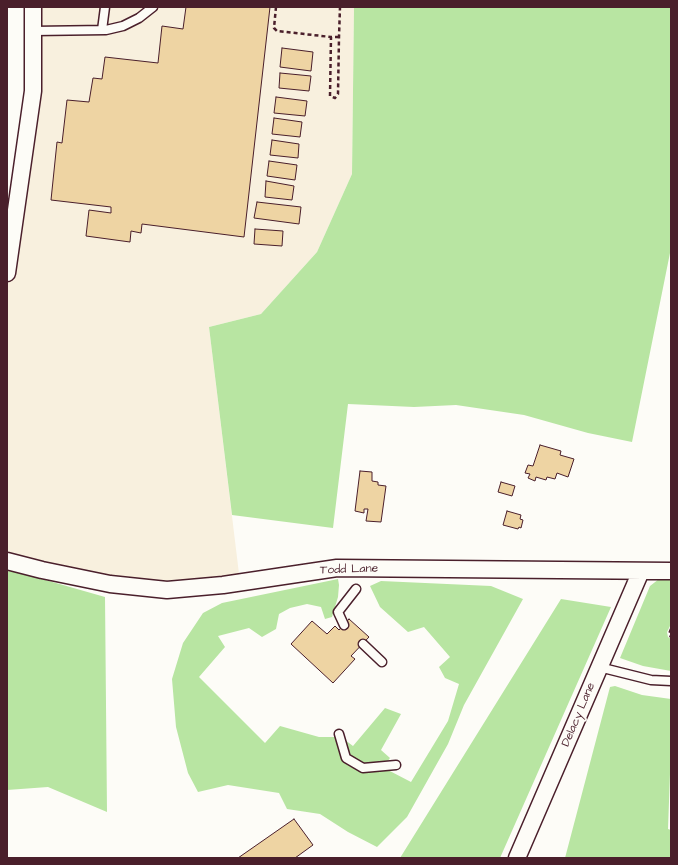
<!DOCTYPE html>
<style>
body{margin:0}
#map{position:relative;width:678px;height:865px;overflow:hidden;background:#fdfcf7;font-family:"Architects Daughter",sans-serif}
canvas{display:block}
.frame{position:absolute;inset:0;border:8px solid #4a1f2b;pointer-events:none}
</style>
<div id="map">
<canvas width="678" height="865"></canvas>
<div class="frame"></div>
</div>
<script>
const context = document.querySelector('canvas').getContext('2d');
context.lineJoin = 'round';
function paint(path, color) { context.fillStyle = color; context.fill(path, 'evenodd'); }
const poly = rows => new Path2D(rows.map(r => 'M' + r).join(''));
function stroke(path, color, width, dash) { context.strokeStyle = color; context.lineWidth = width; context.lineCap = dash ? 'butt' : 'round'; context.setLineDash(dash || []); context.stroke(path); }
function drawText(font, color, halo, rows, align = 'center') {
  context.font = font + ' "Architects Daughter",sans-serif'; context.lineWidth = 3.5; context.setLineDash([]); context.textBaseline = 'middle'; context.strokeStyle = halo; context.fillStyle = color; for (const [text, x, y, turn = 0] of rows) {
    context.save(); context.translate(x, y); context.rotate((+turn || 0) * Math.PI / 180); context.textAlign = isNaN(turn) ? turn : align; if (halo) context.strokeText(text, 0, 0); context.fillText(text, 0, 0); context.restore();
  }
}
paint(poly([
 [33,7,354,7,352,174,317,252,261,314,209,327,240,582,167,590,7,561,7,273,33,91]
]), '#f8f0de');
paint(poly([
 [354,7,671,7,671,248,632,442,588,433,524,415,456,405,414,407,348,404,333,528,232,515,209,327,261,314,317,252,352,174],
 [7,571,21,573,105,597,107,812,48,787,7,790],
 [671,577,671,624,667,632,668,637,671,639,671,671,643,666,620,658,650,586,659,579],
 [338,579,339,585,338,597,332,617,325,619,321,607,307,604,290,608,279,614,276,629,262,637,249,628,218,636,225,647,199,677,265,743,280,726,319,737,341,737,353,746,385,708,401,714,381,750,390,758,382,769,386,769,411,782,448,721,459,684,445,678,439,667,450,657,424,627,408,632,380,607,370,586,381,581,491,586,523,599,464,705,448,744,407,817,377,847,348,832,320,814,287,809,279,793,228,785,198,792,188,773,176,727,172,679,183,643,203,613,222,603],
 [561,599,611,607,500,858,400,858],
 [615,686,642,695,671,699,671,746,668,829,671,830,671,858,565,858,610,687]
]), '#b8e5a2');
const building = poly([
 [186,7,270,7,244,237,142,224,141,233,131,231,130,242,86,236,89,210,111,213,111,207,51,200,57,142,62,143,67,100,89,102,93,78,102,79,105,57,158,63,162,26,183,29,186,7],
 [282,48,313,52,311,71,280,67,282,48],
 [280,73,311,76,309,91,279,88,280,73],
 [276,97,307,101,305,116,274,113,276,97],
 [274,118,302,122,300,137,272,134,274,118],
 [272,140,299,144,298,158,270,155,272,140],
 [269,161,297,165,295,180,267,176,269,161],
 [266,181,294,186,292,200,265,197,266,181],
 [257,202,301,207,299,224,254,218,257,202],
 [255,229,283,231,282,246,254,244,255,229],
 [540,445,561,451,560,455,574,459,568,477,557,473,555,479,547,477,546,480,536,477,535,481,528,478,530,474,525,473,528,465,533,466,540,445],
 [360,471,372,472,372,481,378,482,378,485,386,486,381,522,366,521,368,509,364,509,364,513,355,511,360,471],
 [501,482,515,486,512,496,498,492,501,482],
 [507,511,521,515,520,519,523,520,521,528,519,527,518,529,503,525,507,511],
 [349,619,369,637,351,656,355,659,333,683,291,644,312,621,327,634,335,626,339,630,349,619],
 [294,819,313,845,295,858,238,858,294,819]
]);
paint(building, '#eed4a3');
stroke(building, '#4a1f2b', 1);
const service = poly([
 [102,30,105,7],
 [33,31,106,30,123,26,139,18,153,7],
 [344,625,338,612,356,589],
 [363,644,382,662],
 [599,667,651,680,671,681],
 [339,734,346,758,363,768,396,765]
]);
const minor = poly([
 [7,273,33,91,33,7],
 [7,561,42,570,110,584,167,590,223,585,337,568,671,571],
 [517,858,641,571]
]);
stroke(service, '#4a1f2b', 11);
stroke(minor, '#4a1f2b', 19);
stroke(poly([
 [276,7,274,28,277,31,331,37],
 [339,37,331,37,330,96,335,98,338,94,339,37,340,7],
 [671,629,669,634,671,637]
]), '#4a1f2b', 2.5, [4, 3]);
stroke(service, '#fdfcf7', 8);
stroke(minor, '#fdfcf7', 16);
drawText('12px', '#4a1f2b', '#fdfcf7', [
 ["Todd Lane",349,570,-2],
 ["Delacy Lane",579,715,-67]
]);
</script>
